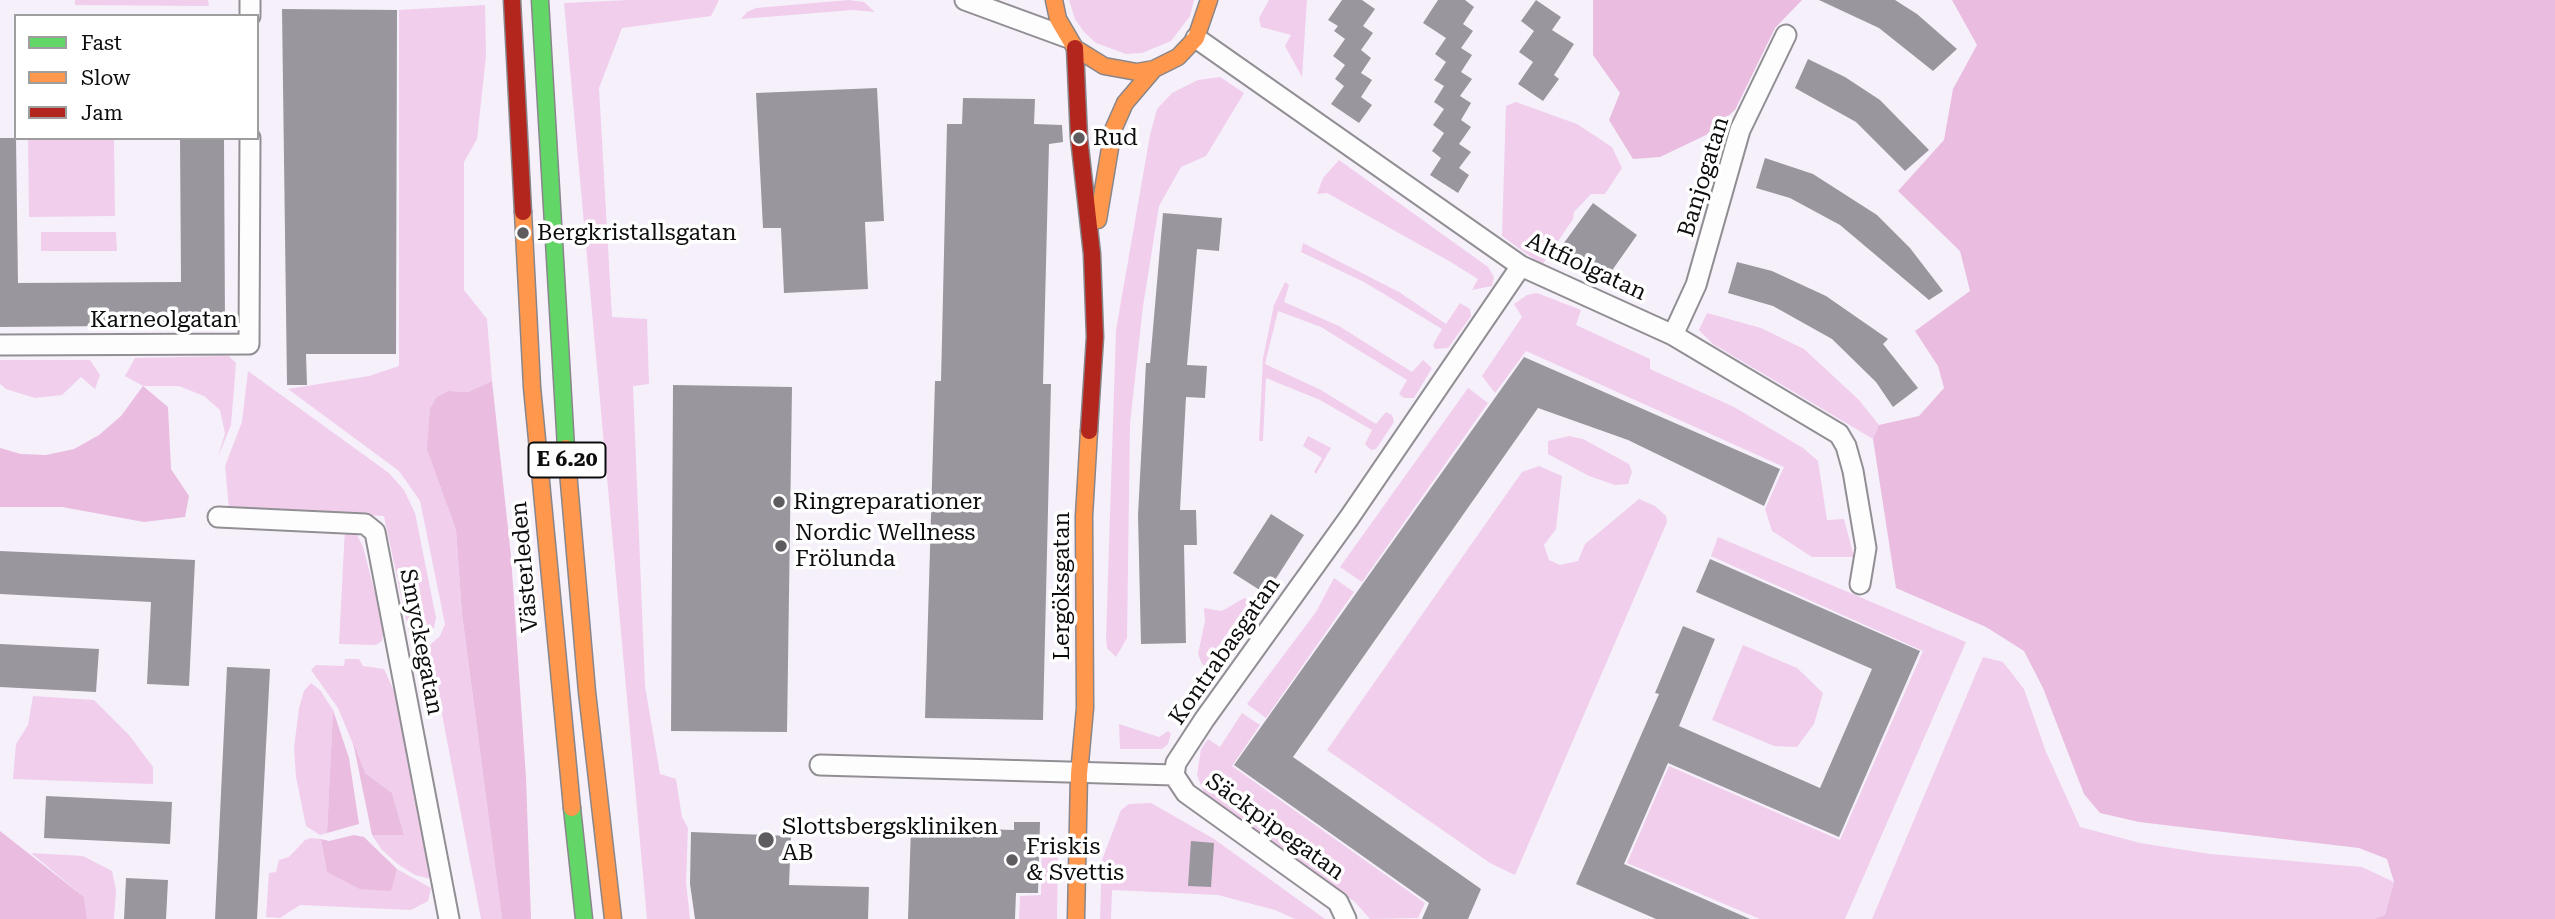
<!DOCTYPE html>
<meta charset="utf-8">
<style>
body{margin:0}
#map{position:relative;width:2555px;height:919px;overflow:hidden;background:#f6f0fb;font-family:"Roboto Serif",serif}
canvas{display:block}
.legend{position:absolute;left:14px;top:14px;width:245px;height:126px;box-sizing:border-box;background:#fff;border:2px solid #9e9e9e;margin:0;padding:9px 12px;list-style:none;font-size:21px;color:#0d0d0d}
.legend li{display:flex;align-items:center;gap:14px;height:35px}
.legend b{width:35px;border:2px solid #9e9e9e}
</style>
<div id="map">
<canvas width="2555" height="919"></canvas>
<ul class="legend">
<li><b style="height:9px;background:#63d668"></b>Fast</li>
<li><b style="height:9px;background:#ff974d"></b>Slow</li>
<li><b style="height:9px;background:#b3261e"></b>Jam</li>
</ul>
</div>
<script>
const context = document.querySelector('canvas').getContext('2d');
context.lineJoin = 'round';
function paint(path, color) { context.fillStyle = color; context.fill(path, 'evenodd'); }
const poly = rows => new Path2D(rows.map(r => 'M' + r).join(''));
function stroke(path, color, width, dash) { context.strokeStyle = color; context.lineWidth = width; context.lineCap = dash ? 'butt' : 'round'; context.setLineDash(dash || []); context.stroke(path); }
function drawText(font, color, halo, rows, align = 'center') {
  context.font = font + ' "Roboto Serif",serif'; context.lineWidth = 7; context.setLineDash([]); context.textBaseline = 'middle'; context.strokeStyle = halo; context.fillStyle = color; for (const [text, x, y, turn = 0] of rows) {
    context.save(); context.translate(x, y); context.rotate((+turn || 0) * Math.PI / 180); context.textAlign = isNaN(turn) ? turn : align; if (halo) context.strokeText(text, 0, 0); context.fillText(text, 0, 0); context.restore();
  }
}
paint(poly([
 [75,0,208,0,209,6,75,5],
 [629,0,719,0,711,16,622,28,599,88,612,317,647,319,649,384,633,386,645,686,660,774,676,779,682,817,688,828,686,882,690,919,647,919,564,3],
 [849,0,864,2,875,12,853,10,741,19,747,12,756,8],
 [1069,0,1194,0,1190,16,1171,41,1142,53,1126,54,1096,43,1084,32,1075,19],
 [1269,0,1307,0,1302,77,1285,46,1291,35,1261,27,1259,18],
 [485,5,486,56,477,139,464,162,464,290,487,319,492,381,468,392,448,391,427,450,456,530,462,615,502,919,481,919,429,646,440,636,445,624,420,501,399,471,288,389,369,376,399,366,399,10],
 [1220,77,1244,93,1206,156,1181,167,1159,206,1143,306,1130,424,1127,638,1116,657,1107,648,1106,638,1116,330,1150,135,1157,109,1172,93,1198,80],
 [1516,102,1577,124,1612,147,1622,168,1605,194,1591,194,1574,212,1573,219,1542,265,1502,236,1506,106],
 [28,138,114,138,115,216,29,217],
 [1339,160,1488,267,1494,277,1492,286,1472,290,1478,279,1449,261,1327,193,1317,194,1323,178],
 [41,232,116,232,117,251,41,251],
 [1303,243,1399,292,1446,324,1460,303,1470,309,1471,316,1448,348,1435,349,1433,345,1442,329,1364,282,1301,252],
 [1285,282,1289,285,1284,302,1339,326,1412,372,1423,360,1432,368,1414,398,1404,398,1399,394,1407,380,1321,327,1278,311,1265,364,1321,390,1376,424,1386,412,1392,415,1394,422,1376,449,1371,450,1365,444,1372,430,1320,400,1266,378,1263,441,1259,441,1263,358,1274,305],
 [1537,293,1581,310,1576,325,1650,359,1650,369,1734,407,1803,448,1818,461,1827,520,1844,519,1854,557,1812,557,1772,531,1765,509,1784,467,1526,351,1495,393,1482,376,1522,317,1514,304,1527,295],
 [1707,313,1761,328,1804,349,1859,400,1879,425,1873,439,1713,344,1699,330],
 [229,356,236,363,231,425,218,457,225,433,220,410,204,396,179,386,143,386,125,376,135,358],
 [0,360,90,360,100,375,95,389,81,377,62,395,35,398,6,389,0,384],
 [248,371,389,473,404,490,415,513,436,618,434,627,428,634,410,638,384,516,229,508,225,466,242,422],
 [1468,388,1488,403,1362,582,1340,567],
 [1308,436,1331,448,1316,474,1314,472,1322,458,1303,446],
 [1569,436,1583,439,1629,464,1632,472,1628,484,1615,485,1589,476,1548,454,1548,441],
 [1539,466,1562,476,1556,529,1544,545,1549,560,1560,565,1578,561,1585,544,1639,499,1655,506,1666,516,1667,522,1515,875,1490,863,1327,750,1522,472],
 [345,528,356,533,363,547,384,628,382,641,376,645,339,644],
 [1718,537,1966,642,1845,919,1760,919,1627,863,1669,766,1840,840,1923,651,1711,556],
 [1334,578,1354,592,1266,718,1247,704,1316,612],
 [1244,598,1250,600,1206,664,1218,673,1216,677,1202,664,1198,654,1205,621,1204,608,1222,611],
 [1743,645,1797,668,1823,693,1814,724,1797,747,1774,746,1712,720],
 [1983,657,2003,662,2024,689,2046,752,2080,827,2140,843,2210,854,2362,867,2394,882,2385,915,2374,919,1872,919],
 [345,659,359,659,363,666,384,669,394,691,431,879,415,875,399,865,382,850,372,835,404,835,392,793,365,773,338,708,311,670,316,665,344,666],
 [311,683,320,690,333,710,327,833,320,835,306,826,296,777,294,748,299,708,304,691],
 [33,696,94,700,129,735,153,767,153,784,13,779,16,744,28,725],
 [1242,713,1260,725,1232,766,1425,903,1418,918,1370,919,1355,902,1205,795,1197,775,1201,749,1208,739,1220,747],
 [1119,724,1159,737,1168,731,1171,734,1168,744,1162,749,1120,749],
 [1151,803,1214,839,1325,919,1295,919,1275,910,1218,895,1112,890,1111,919,1100,919,1102,860,1121,810,1129,804],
 [311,838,321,839,327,872,390,891,397,869,431,888,428,901,411,910,300,905,280,918,266,917,269,873,276,872,279,860,289,857,305,840],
 [1058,843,1057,919,1019,919,1020,896,1041,895,1042,845],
 [31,853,83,856,112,871,116,890,114,919,87,919,84,897]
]), '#f0ceec');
paint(poly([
 [1593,0,1802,0,1775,28,1735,110,1706,135,1660,157,1633,159,1609,120,1620,93,1593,55],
 [1952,0,2555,0,2555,919,2374,919,2385,915,2394,882,2387,859,2359,848,2139,822,2100,813,2084,794,2043,688,2024,651,1986,627,1896,588,1873,439,1879,425,1919,416,1944,388,1938,366,1915,331,1970,291,1960,251,1898,191,1944,140,1953,89,1977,45],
 [492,381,511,556,526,778,531,919,502,919,462,614,456,530,427,450,430,409,436,398,448,391,468,392],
 [143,386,168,407,171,469,189,496,185,517,144,522,62,507,0,507,0,448,21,454,46,455,74,449,99,435,121,416],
 [333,710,349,758,359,824,327,833],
 [353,742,365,773,392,793,404,835,372,835],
 [0,831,84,897,87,919,0,919],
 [354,835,364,837,397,869,391,891,360,889,327,872,321,839,329,841]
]), '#e9bce0');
paint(poly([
 [1342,0,1362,0,1375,9,1363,26,1373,33,1361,50,1371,58,1361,73,1372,80,1361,97,1372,105,1359,123,1331,104,1344,86,1335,79,1345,65,1333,56,1345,39,1334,31,1338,26,1328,20],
 [1438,0,1465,0,1474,7,1463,24,1473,31,1461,48,1472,55,1461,72,1472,79,1460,96,1471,103,1461,120,1471,127,1459,144,1471,152,1459,168,1469,175,1458,193,1430,175,1441,158,1432,151,1444,133,1433,125,1444,109,1434,102,1444,86,1434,80,1446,62,1435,54,1446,38,1423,23],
 [1536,0,1561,17,1552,30,1574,44,1554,75,1559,79,1543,101,1518,84,1533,62,1519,52,1534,31,1521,21],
 [1819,0,1895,0,1917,14,1957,49,1933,71,1879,28],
 [282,9,397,10,396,354,306,354,307,385,287,385],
 [1808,59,1845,77,1880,100,1929,150,1905,171,1856,122,1795,88],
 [877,88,884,221,865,222,868,289,784,293,781,228,763,228,756,93],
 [963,98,1035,99,1034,124,1062,125,1063,142,1049,144,1043,384,1051,384,1043,720,925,718,935,381,941,381,947,124,962,124],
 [0,138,16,138,18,283,181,282,180,138,224,138,225,325,0,327],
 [1765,158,1813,174,1877,215,1910,248,1943,291,1929,300,1840,225,1790,198,1756,188],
 [1593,203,1637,235,1606,279,1561,247],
 [1163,213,1222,218,1219,251,1197,249,1187,365,1207,366,1205,398,1186,397,1180,510,1196,510,1197,545,1184,545,1186,643,1141,644,1138,515,1146,363,1150,363],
 [1737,262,1772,271,1826,296,1888,339,1883,344,1918,388,1893,407,1876,382,1832,339,1773,306,1728,293],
 [1524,357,1780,469,1764,506,1628,440,1538,408,1293,757,1481,889,1468,919,1422,919,1429,903,1234,765],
 [673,385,792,387,787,732,671,731],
 [1271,514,1304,535,1266,594,1233,573],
 [0,551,195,560,189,686,147,684,151,602,0,594],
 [1710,559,1920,651,1839,837,1668,763,1624,864,1750,919,1656,919,1576,884,1659,694,1655,693,1683,626,1715,639,1679,726,1820,788,1872,669,1696,592],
 [0,644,99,649,96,692,0,687],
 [227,667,270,669,257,919,215,919],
 [46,796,172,802,170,844,44,838],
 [1014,822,1040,822,1038,893,1016,893,1015,919,908,919,911,827,1014,830],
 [691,832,791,836,789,885,869,887,868,919,695,919,690,884],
 [1191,841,1214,843,1211,887,1188,886],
 [126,878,168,880,166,919,124,919]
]), '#99969e');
const street = poly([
 [965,0,1066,37],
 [250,16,250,0],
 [1196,38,1521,266,1673,335,1839,434,1846,446,1853,471,1866,548,1860,584],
 [1673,335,1696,285,1740,130,1786,35],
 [0,345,249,344,250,138],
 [218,517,365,524,375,532,449,919],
 [820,765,1174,775],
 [1174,775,1176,763,1204,720,1349,518,1521,266],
 [1174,775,1186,793,1338,902,1346,919]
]);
const fast = poly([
 [540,0,566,448],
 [572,808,584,919]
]);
const slow = poly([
 [1054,0,1058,19,1075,48,1104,66,1137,72,1154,69,1178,57,1196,38,1209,0],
 [523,212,532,387,572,808],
 [1098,220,1113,130,1125,103,1154,69],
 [566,448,587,692,613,919],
 [1076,919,1079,774,1085,708,1084,516,1089,431]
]);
const jam = poly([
 [512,0,523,212],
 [1075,48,1079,138,1092,254,1095,337,1089,431]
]);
stroke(street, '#928f94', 23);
stroke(fast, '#89868b', 19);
stroke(slow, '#89868b', 19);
stroke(jam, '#89868b', 19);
stroke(street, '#fefdfe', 19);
stroke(fast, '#63d668', 16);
stroke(slow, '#ff974d', 16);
stroke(jam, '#b3261e', 16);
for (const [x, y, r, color] of [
 [1079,138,7,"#5f5c60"],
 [523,233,7,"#5f5c60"],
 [779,502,7,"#5f5c60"],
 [781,546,7,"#5f5c60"],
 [766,840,9,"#5f5c60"],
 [1012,860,7,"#5f5c60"]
]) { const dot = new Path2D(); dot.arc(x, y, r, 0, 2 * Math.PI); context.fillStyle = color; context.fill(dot); stroke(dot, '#fff', 2.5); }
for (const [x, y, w] of [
 [567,460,77]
]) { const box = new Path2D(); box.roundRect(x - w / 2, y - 17.5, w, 35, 5); context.fillStyle = '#fff'; context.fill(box); stroke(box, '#0d0d0d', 2); }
drawText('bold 21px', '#0d0d0d', null, [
 ["E 6.20",567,460]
]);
drawText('23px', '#0d0d0d', '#fff', [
 ["Rud",1093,138],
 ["Bergkristallsgatan",537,233],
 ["Ringreparationer",793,502],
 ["Nordic Wellness",795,533],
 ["Frölunda",795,559],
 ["Slottsbergskliniken",782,827],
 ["AB",782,853],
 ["Friskis",1026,847],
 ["& Svettis",1026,873]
], 'left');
drawText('23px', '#0d0d0d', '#fff', [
 ["Banjogatan",1704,177,-73],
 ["Altfiolgatan",1586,267,25],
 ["Karneolgatan",164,320],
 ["Västerleden",525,567,-95],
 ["Lergöksgatan",1062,586,-90],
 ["Smyckegatan",421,642,79],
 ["Kontrabasgatan",1225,651,-55],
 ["Säckpipegatan",1275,827,36]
]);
</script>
